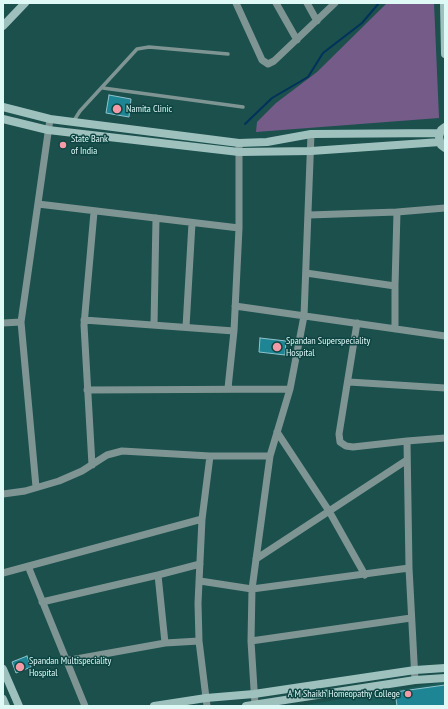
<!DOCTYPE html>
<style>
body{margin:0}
#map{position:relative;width:448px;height:709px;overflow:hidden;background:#1b504d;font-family:"PT Sans Narrow",sans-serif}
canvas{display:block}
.frame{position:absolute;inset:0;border:4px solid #def9f6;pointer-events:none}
</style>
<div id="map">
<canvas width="448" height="709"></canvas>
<div class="frame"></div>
</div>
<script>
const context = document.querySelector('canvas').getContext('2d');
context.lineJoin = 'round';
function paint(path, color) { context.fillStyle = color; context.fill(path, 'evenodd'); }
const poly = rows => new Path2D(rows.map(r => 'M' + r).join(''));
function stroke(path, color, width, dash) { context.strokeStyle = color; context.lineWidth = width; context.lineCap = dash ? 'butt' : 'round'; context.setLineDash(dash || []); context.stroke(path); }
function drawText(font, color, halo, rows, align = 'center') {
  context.font = font + ' "PT Sans Narrow",sans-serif'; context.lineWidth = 3; context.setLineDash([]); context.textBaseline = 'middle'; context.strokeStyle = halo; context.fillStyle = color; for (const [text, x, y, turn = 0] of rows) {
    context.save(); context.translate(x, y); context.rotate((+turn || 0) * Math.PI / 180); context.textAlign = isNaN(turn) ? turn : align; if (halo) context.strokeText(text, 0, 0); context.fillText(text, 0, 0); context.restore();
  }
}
paint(poly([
 [445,682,445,706,299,706]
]), '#1a5d5a');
paint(poly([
 [387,3,434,3,439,118,256,132,257,122,276,103,317,72]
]), '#755b88');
stroke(poly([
 [245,124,272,98,308,77,323,53,362,23,379,3]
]), '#00325c', 2);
const building = poly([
 [109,95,131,99,129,117,106,113,109,95],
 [260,338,286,341,285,355,259,352,260,338],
 [27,656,31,667,16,673,12,662,27,656],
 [445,685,445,706,397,706,395,692,445,685]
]);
paint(building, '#1e8594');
stroke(building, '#8fc3cc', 1);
stroke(poly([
 [103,88,243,107],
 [73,122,80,111,137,49,149,47,228,54]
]), '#7f9593', 3.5);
stroke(poly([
 [236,3,262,60,268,64,274,61,335,3],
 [276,3,297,40],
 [307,3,317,21],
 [38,204,239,228,239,143],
 [397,212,445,208],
 [306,273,395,286,397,212,309,215],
 [395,286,395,329],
 [235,306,445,336],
 [84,320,234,331,239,228],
 [3,323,21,322],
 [357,323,339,434,340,442,346,446,353,447,407,441],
 [154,325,156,218],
 [186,327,192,223],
 [349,382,445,388],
 [228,388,234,331],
 [87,390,290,389],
 [277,432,329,511,365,575],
 [92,465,84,325,94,212],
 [36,487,21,322,50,119],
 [3,494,25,491,59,481,82,471,107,455,122,451,210,456,270,456],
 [256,559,407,460],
 [28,566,85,706],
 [409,568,415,680],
 [3,573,202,519],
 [158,575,200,564],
 [200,581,252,589,409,568,407,441,445,438],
 [42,602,158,575,165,643],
 [251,641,411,618],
 [65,661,165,643,199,641],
 [255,705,251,641,252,589,270,456,290,389,304,316,311,134],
 [207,706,199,641,198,603,202,519,210,456]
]), '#7f9593', 7);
stroke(poly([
 [444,3,445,54],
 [3,26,25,3],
 [3,107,50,119,239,143,267,142,311,134,440,133],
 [3,119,48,130,239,152,311,151,440,142],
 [445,127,441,130,439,137,441,145,445,148],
 [3,669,19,706],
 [3,699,6,706],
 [154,706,206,698,254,694,415,670,445,668],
 [246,706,415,680,445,678]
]), '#9ec1be', 8);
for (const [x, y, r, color] of [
 [117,109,5,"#f39aa7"],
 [63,145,4,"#f39aa7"],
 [277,347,5,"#f39aa7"],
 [20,667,5,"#f39aa7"],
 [408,694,4,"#f39aa7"]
]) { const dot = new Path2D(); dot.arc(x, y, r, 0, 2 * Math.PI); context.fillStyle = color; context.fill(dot); stroke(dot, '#0d4542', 1.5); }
drawText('10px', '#def9f6', '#0d4542', [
 ["Namita Clinic",126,109],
 ["State Bank",71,139],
 ["of India",71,151],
 ["Spandan Superspeciality",286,341],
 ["Hospital",286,353],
 ["Spandan Multispeciality",29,661],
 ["Hospital",29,673],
 ["A M Shaikh Homeopathy College",400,694,"right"]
], 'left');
</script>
